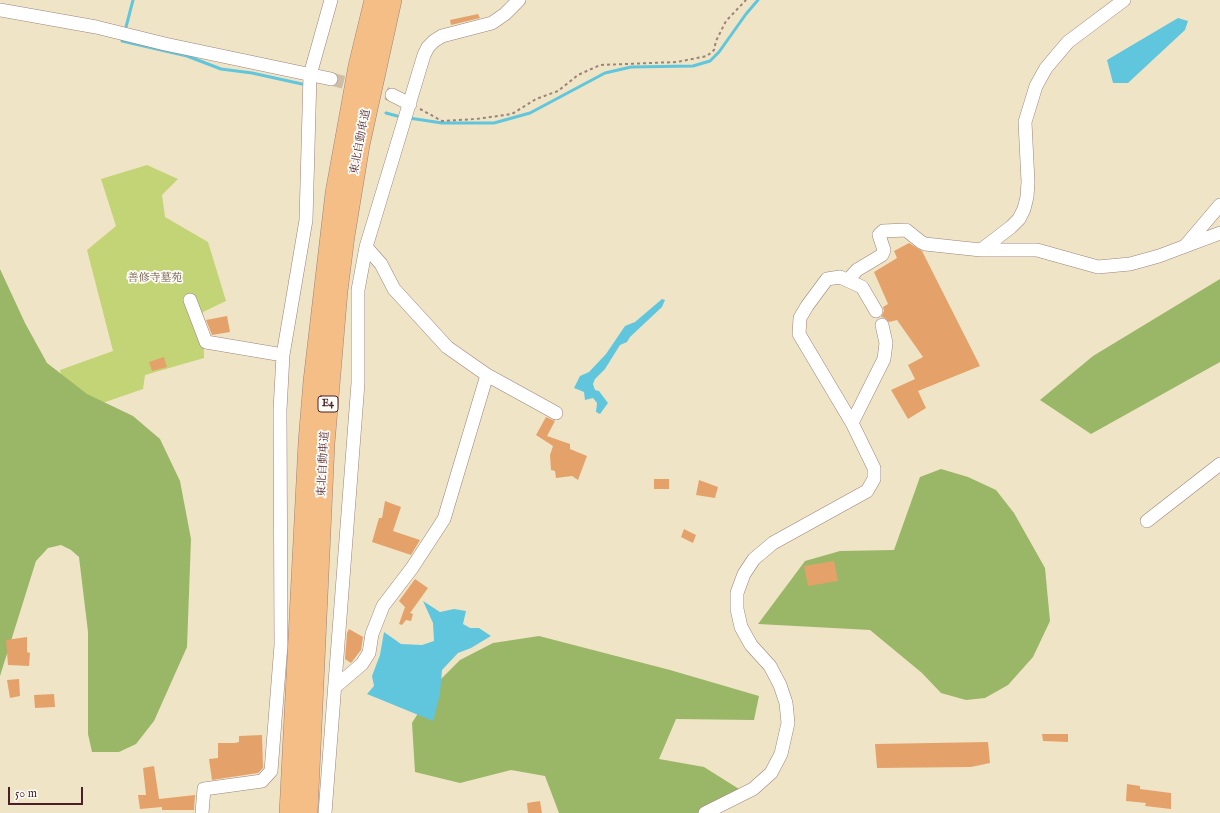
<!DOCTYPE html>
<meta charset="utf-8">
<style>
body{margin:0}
#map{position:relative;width:1220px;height:813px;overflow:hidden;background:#f0e4c7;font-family:"IM FELL English",serif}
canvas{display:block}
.scale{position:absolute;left:8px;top:787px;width:75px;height:18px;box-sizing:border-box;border:2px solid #4a1f2b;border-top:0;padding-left:5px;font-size:12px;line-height:14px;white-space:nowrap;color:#4a1f2b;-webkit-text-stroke:3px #fdfcf7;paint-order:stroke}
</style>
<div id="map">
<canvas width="1220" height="813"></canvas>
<div class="scale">50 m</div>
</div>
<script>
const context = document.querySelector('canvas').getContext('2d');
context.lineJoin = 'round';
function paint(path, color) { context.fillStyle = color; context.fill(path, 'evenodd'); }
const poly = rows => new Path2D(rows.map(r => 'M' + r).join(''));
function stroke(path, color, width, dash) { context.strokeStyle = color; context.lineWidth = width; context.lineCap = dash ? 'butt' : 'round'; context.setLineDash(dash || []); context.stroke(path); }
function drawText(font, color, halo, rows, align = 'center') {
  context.font = font + ' "IM FELL English","Noto Serif JP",serif'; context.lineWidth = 3.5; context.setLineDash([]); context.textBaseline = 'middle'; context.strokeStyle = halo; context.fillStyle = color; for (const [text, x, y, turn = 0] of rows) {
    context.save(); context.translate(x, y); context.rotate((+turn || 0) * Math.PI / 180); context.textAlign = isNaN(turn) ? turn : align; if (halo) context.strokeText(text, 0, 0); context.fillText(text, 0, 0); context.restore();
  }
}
paint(poly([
 [147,165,178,179,162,195,165,217,208,242,226,301,203,312,204,358,145,375,143,389,91,407,64,394,60,370,113,351,87,250,116,226,101,179]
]), '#c3d476');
paint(poly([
 [0,269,25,323,47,363,87,394,133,416,160,439,180,481,191,539,187,647,154,721,136,744,119,752,92,752,88,734,88,632,79,557,71,550,61,545,48,548,36,561,0,676],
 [1220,279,1220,362,1091,434,1040,400,1093,356],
 [941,469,968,477,996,490,1014,513,1045,568,1050,621,1033,657,1008,685,985,698,966,700,941,693,922,673,870,630,758,624,805,561,840,551,894,550,920,477],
 [539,636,670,670,759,696,754,720,676,719,659,759,704,767,739,789,709,813,559,813,545,776,511,770,460,783,415,772,412,723,436,684,460,660,493,643]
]), '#9ab667');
paint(poly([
 [1178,18,1188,21,1185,30,1128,83,1113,83,1107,60],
 [662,299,665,300,662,307,630,337,627,342,620,345,605,369,595,379,593,384,595,390,599,391,608,403,600,414,596,412,597,403,593,398,585,400,584,392,574,388,580,376,589,372,606,354,625,326,635,322],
 [423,601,440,612,454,609,466,611,463,624,470,628,479,628,491,636,471,648,458,653,442,670,440,694,433,721,367,694,374,686,372,676,380,655,384,632,401,644,422,645,434,641,433,623]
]), '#60c6dd');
stroke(poly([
 [126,27,133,0],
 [122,41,187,56,221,69,252,73,302,84],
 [386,113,401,117],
 [409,118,442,123,494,123,530,113,605,73,631,67,693,66,710,61,719,52,746,14,758,0]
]), '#60c6dd', 3);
paint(poly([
 [478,14,480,18,451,25,450,20],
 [909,243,922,251,980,366,918,391,926,408,908,419,891,390,915,379,908,365,923,357,897,320,889,322,885,318,881,317,884,311,883,307,888,304,874,272,897,258,894,251],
 [227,316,230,332,212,335,206,320],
 [164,357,167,367,152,371,149,362],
 [546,417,555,421,547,436,570,444,570,449,587,456,578,480,572,476,556,478,555,471,551,470,550,455,553,446,536,435],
 [654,479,669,479,669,489,654,489],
 [699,480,718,487,715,498,696,495],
 [385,501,401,507,393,531,420,540,411,555,372,542,379,518,382,518],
 [684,529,696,535,693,543,681,537],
 [834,561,838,581,808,586,804,566],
 [415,579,428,588,410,613,413,614,411,621,406,620,402,625,399,624,405,607,399,601],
 [349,629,363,637,361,650,351,663,345,659,347,633],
 [27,637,27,652,30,653,29,666,8,665,6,640],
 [19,679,20,696,10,698,7,680],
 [54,694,55,707,35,708,34,695],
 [1042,734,1068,734,1068,742,1043,741],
 [262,735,263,768,258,773,212,780,209,759,218,758,218,743,235,743,239,742,239,736],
 [988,742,990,763,971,767,877,768,875,744],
 [154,766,159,799,195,795,194,810,162,810,162,807,140,809,138,795,146,795,143,768],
 [1127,784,1140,786,1140,789,1171,793,1171,809,1145,806,1146,803,1126,801],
 [540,801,542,813,528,813,527,803]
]), '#e4a26a');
stroke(poly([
 [331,79,392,95]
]), '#cfbda8', 13, [13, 6]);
const minor = poly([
 [0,10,96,27,165,44,331,79],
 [392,95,410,104],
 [1186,245,1220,205],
 [366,247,381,264,394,289,447,347,487,375,556,413],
 [981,250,1011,227,1019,219,1024,209,1027,197,1028,182,1025,122,1036,86,1046,68,1068,42,1124,0],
 [848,280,857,270,882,255,884,250,879,235,883,231,906,230,921,242,925,244,981,250,1037,250,1098,267,1130,264,1159,256,1220,233],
 [190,300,206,342,283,355],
 [876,311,862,287,840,277,827,279,807,306,800,318,799,334,852,423,884,359,886,343,882,325],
 [1147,521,1220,464],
 [335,687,362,664,369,653,372,634,383,606,412,568,444,519,487,375],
 [202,813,204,789,262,781,271,771,281,645,280,410,283,355,306,220,310,75,331,0],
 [325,813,358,383,358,290,366,247,424,55,428,47,434,41,442,36,492,23,505,14,519,0],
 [705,813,753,789,771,773,781,754,788,723,786,703,780,685,770,666,751,645,741,627,737,609,737,593,744,574,754,559,773,543,867,491,874,479,874,468,852,423]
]);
const highway = poly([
 [289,813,308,442,313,381,335,193,358,66,374,0],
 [308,813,325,444,338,291,345,236,360,145,392,0]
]);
stroke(minor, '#9d8279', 14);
stroke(highway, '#9d8279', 20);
stroke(poly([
 [420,109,442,121,476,119,512,114,536,99,558,91,578,75,600,65,677,62,707,56,714,50,716,41,726,21,746,0]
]), '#9d8279', 2, [3, 3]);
stroke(minor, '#fff', 13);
stroke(highway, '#f6be87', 19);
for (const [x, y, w] of [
 [328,404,20]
]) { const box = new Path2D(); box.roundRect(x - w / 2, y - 8, w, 16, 3); context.fillStyle = '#fdfcf7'; context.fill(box); stroke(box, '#4a1f2b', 1); }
drawText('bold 10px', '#4a1f2b', null, [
 ["E4",328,404]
]);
drawText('11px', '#4a1f2b', '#fdfcf7', [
 ["東北自動車道",361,142,-79],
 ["東北自動車道",324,464,-87]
]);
drawText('11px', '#6e5542', '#fdfcf7', [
 ["善修寺墓苑",155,279]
]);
</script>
